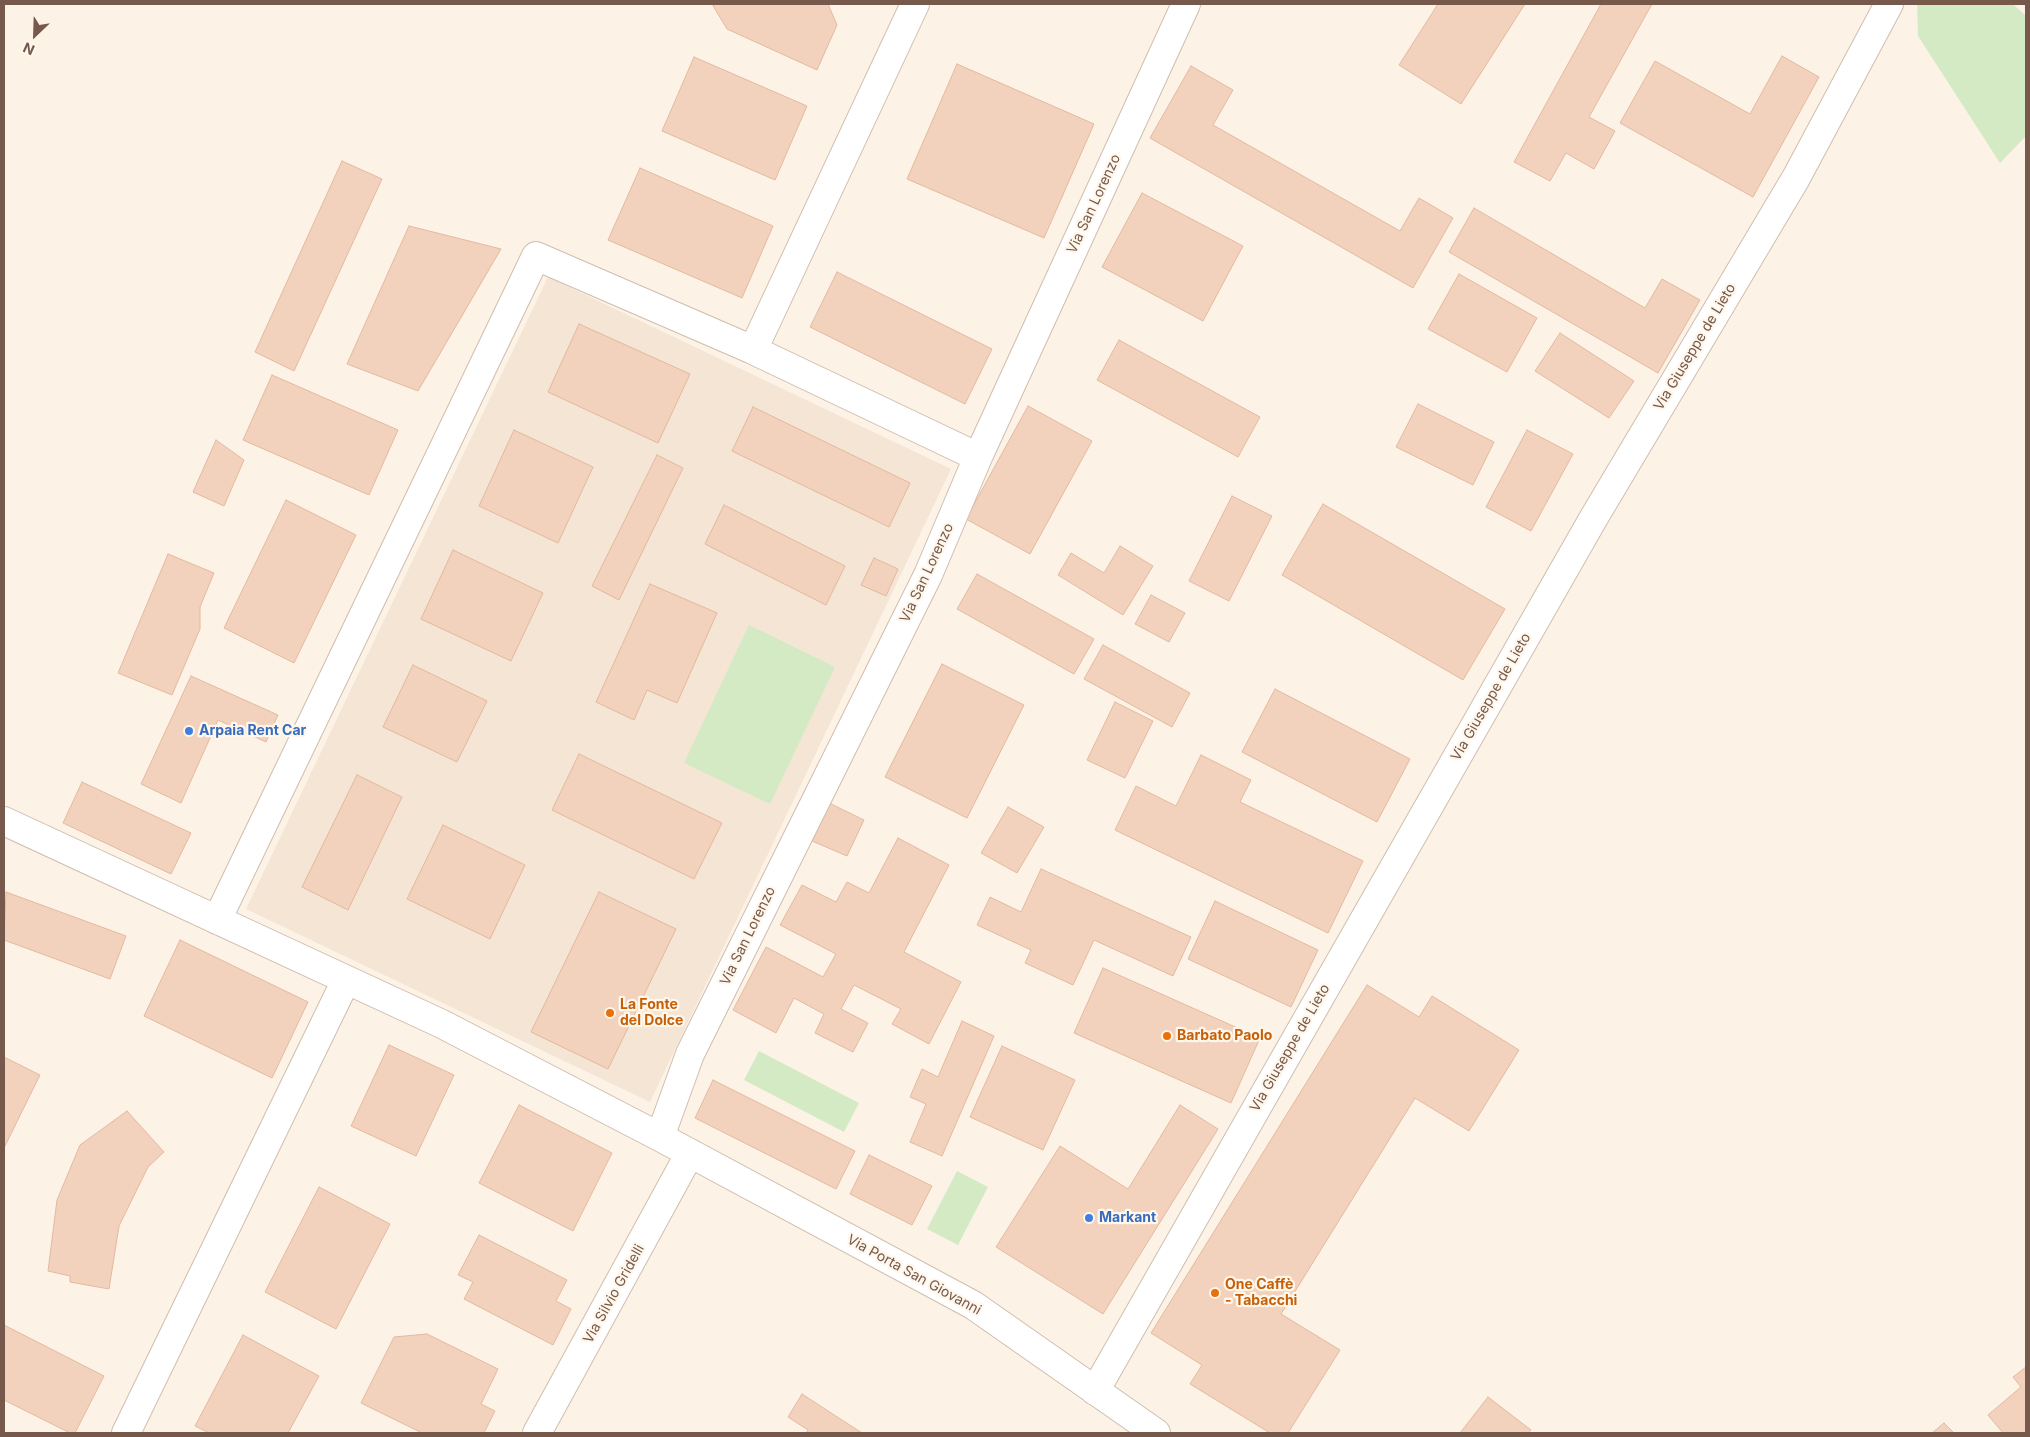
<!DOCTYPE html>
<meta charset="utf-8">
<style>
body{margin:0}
#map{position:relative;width:2030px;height:1437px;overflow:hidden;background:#fcf3e6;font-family:Inter,sans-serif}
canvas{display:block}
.frame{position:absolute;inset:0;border:5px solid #76594a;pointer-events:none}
.north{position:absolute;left:10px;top:10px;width:50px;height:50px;-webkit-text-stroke:4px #fff7ec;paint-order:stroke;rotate:204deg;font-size:14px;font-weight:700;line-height:20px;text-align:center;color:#76594a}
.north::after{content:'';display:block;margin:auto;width:18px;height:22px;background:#76594a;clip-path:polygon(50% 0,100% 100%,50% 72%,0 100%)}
</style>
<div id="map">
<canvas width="2030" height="1437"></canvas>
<div class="frame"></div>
<div class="north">N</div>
</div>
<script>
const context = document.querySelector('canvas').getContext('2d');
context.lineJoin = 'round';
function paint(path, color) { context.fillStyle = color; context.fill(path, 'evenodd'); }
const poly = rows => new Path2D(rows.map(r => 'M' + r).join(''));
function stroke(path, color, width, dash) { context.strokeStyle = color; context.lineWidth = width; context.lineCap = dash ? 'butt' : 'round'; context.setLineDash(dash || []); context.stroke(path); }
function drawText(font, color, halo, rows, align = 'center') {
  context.font = font + ' Inter,sans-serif'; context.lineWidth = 4.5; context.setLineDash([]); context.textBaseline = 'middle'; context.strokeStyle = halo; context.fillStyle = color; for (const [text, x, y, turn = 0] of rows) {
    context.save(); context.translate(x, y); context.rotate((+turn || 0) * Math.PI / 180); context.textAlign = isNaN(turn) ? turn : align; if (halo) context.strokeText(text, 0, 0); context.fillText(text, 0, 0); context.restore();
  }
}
paint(poly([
 [548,277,951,469,650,1102,246,909]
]), '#f4e5d4');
paint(poly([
 [1917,4,2013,4,2026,16,2026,136,2000,163,1918,36],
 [749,625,835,667,770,804,684,763],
 [759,1051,859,1103,844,1132,744,1080],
 [957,1171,988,1187,958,1245,927,1229]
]), '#d4eac4');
const building = poly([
 [712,4,828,4,837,25,817,70,727,29,712,4],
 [1438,4,1525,4,1461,104,1399,65,1438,4],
 [1601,4,1652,4,1589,117,1615,131,1594,169,1566,153,1550,181,1514,162,1601,4],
 [1782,56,1819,77,1753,197,1620,123,1655,61,1750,114,1782,56],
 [694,57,807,106,775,180,662,131,694,57],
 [957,64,1094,124,1044,238,907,179,957,64],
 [1191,66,1233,90,1213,125,1400,231,1419,198,1453,218,1413,288,1150,138,1191,66],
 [342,161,382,179,294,371,255,352,342,161],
 [640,168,773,226,742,298,608,240,640,168],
 [1142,193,1243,246,1203,321,1102,267,1142,193],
 [1474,208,1645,308,1662,279,1700,300,1658,373,1449,252,1474,208],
 [409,226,501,249,418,391,347,364,409,226],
 [837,272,992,349,965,404,810,327,837,272],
 [1459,274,1537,318,1507,372,1428,329,1459,274],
 [579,324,690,374,658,443,548,392,579,324],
 [1560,333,1634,381,1609,418,1535,371,1560,333],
 [1119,340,1260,417,1238,457,1097,380,1119,340],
 [272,375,398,430,369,495,243,440,272,375],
 [1418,404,1494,442,1473,485,1396,447,1418,404],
 [1028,406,1092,441,1030,554,966,519,1028,406],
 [753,407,910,483,889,527,732,451,753,407],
 [514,430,593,467,558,543,479,506,514,430],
 [1527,430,1573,454,1531,531,1486,507,1527,430],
 [216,440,244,460,224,506,193,492,216,440],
 [657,455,683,468,619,600,592,586,657,455],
 [1232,496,1272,516,1229,601,1189,581,1232,496],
 [286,500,356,535,294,663,224,628,286,500],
 [1323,504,1505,609,1463,680,1282,575,1323,504],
 [724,505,845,566,826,605,705,544,724,505],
 [1120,546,1153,566,1123,615,1058,575,1071,553,1104,573,1120,546],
 [453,550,543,593,511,661,421,619,453,550],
 [168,554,214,573,200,607,200,629,172,695,118,673,168,554],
 [874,558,898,569,886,596,861,585,874,558],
 [977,574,1094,639,1074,674,957,609,977,574],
 [650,584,717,613,677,703,647,690,634,720,596,702,650,584],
 [1151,595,1185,613,1169,642,1135,624,1151,595],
 [1103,645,1190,693,1172,727,1084,679,1103,645],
 [942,664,1024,705,967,818,885,777,942,664],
 [413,665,487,701,457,762,383,727,413,665],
 [191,676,278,715,266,742,218,720,181,803,141,784,191,676],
 [1275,689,1410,759,1377,822,1242,752,1275,689],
 [1115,702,1153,721,1125,778,1087,760,1115,702],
 [579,754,722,823,694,879,552,810,579,754],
 [1201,755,1251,780,1240,802,1363,861,1328,933,1115,830,1136,786,1176,806,1201,755],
 [357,775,402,797,348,910,302,887,357,775],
 [82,782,191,833,171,874,63,823,82,782],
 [829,803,864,820,847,856,812,841,829,803],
 [1008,807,1044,827,1017,873,981,853,1008,807],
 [443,825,525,865,490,939,407,899,443,825],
 [898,838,949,865,904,952,961,982,929,1044,892,1024,901,1009,854,985,841,1009,868,1023,853,1052,815,1033,824,1014,794,998,776,1033,733,1010,766,947,823,977,836,954,780,925,802,885,836,902,847,882,869,893,898,838],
 [1041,869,1191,937,1173,976,1094,940,1073,985,1025,963,1031,950,977,925,990,897,1021,912,1041,869],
 [6,892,126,936,110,979,4,940,6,892],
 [599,892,676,929,608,1069,531,1032,599,892],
 [1215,901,1318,950,1291,1007,1188,959,1215,901],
 [180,940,308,1002,272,1078,144,1016,180,940],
 [1103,968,1260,1038,1231,1103,1074,1033,1103,968],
 [1367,985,1419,1017,1432,996,1519,1050,1469,1131,1415,1098,1281,1314,1340,1350,1288,1433,1270,1433,1190,1384,1202,1365,1151,1333,1367,985],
 [962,1021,994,1036,942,1156,910,1142,926,1104,910,1097,922,1069,938,1077,962,1021],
 [389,1045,454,1075,416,1156,351,1126,389,1045],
 [1002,1046,1075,1080,1043,1150,970,1117,1002,1046],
 [4,1057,40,1075,4,1148,4,1057],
 [713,1080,855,1151,836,1189,695,1118,713,1080],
 [519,1105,612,1153,573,1231,479,1183,519,1105],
 [1180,1105,1218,1129,1103,1314,996,1247,1060,1146,1128,1189,1180,1105],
 [127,1111,164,1152,148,1167,119,1226,109,1289,70,1282,70,1276,48,1271,57,1200,80,1145,127,1111],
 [869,1155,932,1186,912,1225,850,1194,869,1155],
 [319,1187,390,1224,336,1329,265,1292,319,1187],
 [479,1235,567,1280,556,1301,571,1309,553,1345,464,1299,473,1282,458,1275,479,1235],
 [4,1325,104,1376,75,1433,70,1433,4,1400,4,1325],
 [427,1334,498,1369,481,1404,495,1411,484,1433,422,1433,361,1403,394,1337,427,1334],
 [243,1335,319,1376,288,1433,209,1433,195,1426,243,1335],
 [2026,1367,2026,1433,2003,1433,1988,1415,2021,1387,2013,1377,2026,1367],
 [802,1394,862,1433,806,1433,808,1430,788,1417,802,1394],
 [1488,1397,1531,1430,1528,1433,1460,1433,1488,1397],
 [1944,1423,1954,1433,1932,1433,1944,1423]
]);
paint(building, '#f2d2bd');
stroke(building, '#e4b89e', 1);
const minor = poly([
 [753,350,915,4],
 [4,821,442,1024,660,1137,973,1305,1156,1433],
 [217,920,536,256,753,350,978,457],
 [660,1137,690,1054,928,575,978,457,1186,4],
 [1095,1391,1593,519,1796,178,1889,4],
 [126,1433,346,980],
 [537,1433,690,1153]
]);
stroke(minor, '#d0bdae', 30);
stroke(minor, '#fff', 28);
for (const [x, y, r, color] of [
 [189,731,5,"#3f7fe0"],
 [610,1013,5,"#e8710a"],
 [1167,1036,5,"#e8710a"],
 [1089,1218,5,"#3f7fe0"],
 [1215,1293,5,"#e8710a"]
]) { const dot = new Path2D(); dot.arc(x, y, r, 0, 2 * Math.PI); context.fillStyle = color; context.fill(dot); stroke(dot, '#fff7ec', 2); }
drawText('14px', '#76594a', '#fff7ec', [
 ["Via San Lorenzo",1094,204,-65],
 ["Via Giuseppe de Lieto",1695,347,-59],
 ["Via San Lorenzo",927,573,-65],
 ["Via Giuseppe de Lieto",1491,697,-60],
 ["Via San Lorenzo",748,936,-64],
 ["Via Giuseppe de Lieto",1290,1048,-60],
 ["Via Porta San Giovanni",914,1275,29],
 ["Via Silvio Gridelli",614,1294,-61]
]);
drawText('bold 14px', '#366cbe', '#fff7ec', [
 ["Arpaia Rent Car",199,731],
 ["Markant",1099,1218]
], 'left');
drawText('bold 14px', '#c56008', '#fff7ec', [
 ["La Fonte",620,1005],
 ["del Dolce",620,1021],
 ["Barbato Paolo",1177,1036],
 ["One Caffè",1225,1285],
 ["- Tabacchi",1225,1301]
], 'left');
</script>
